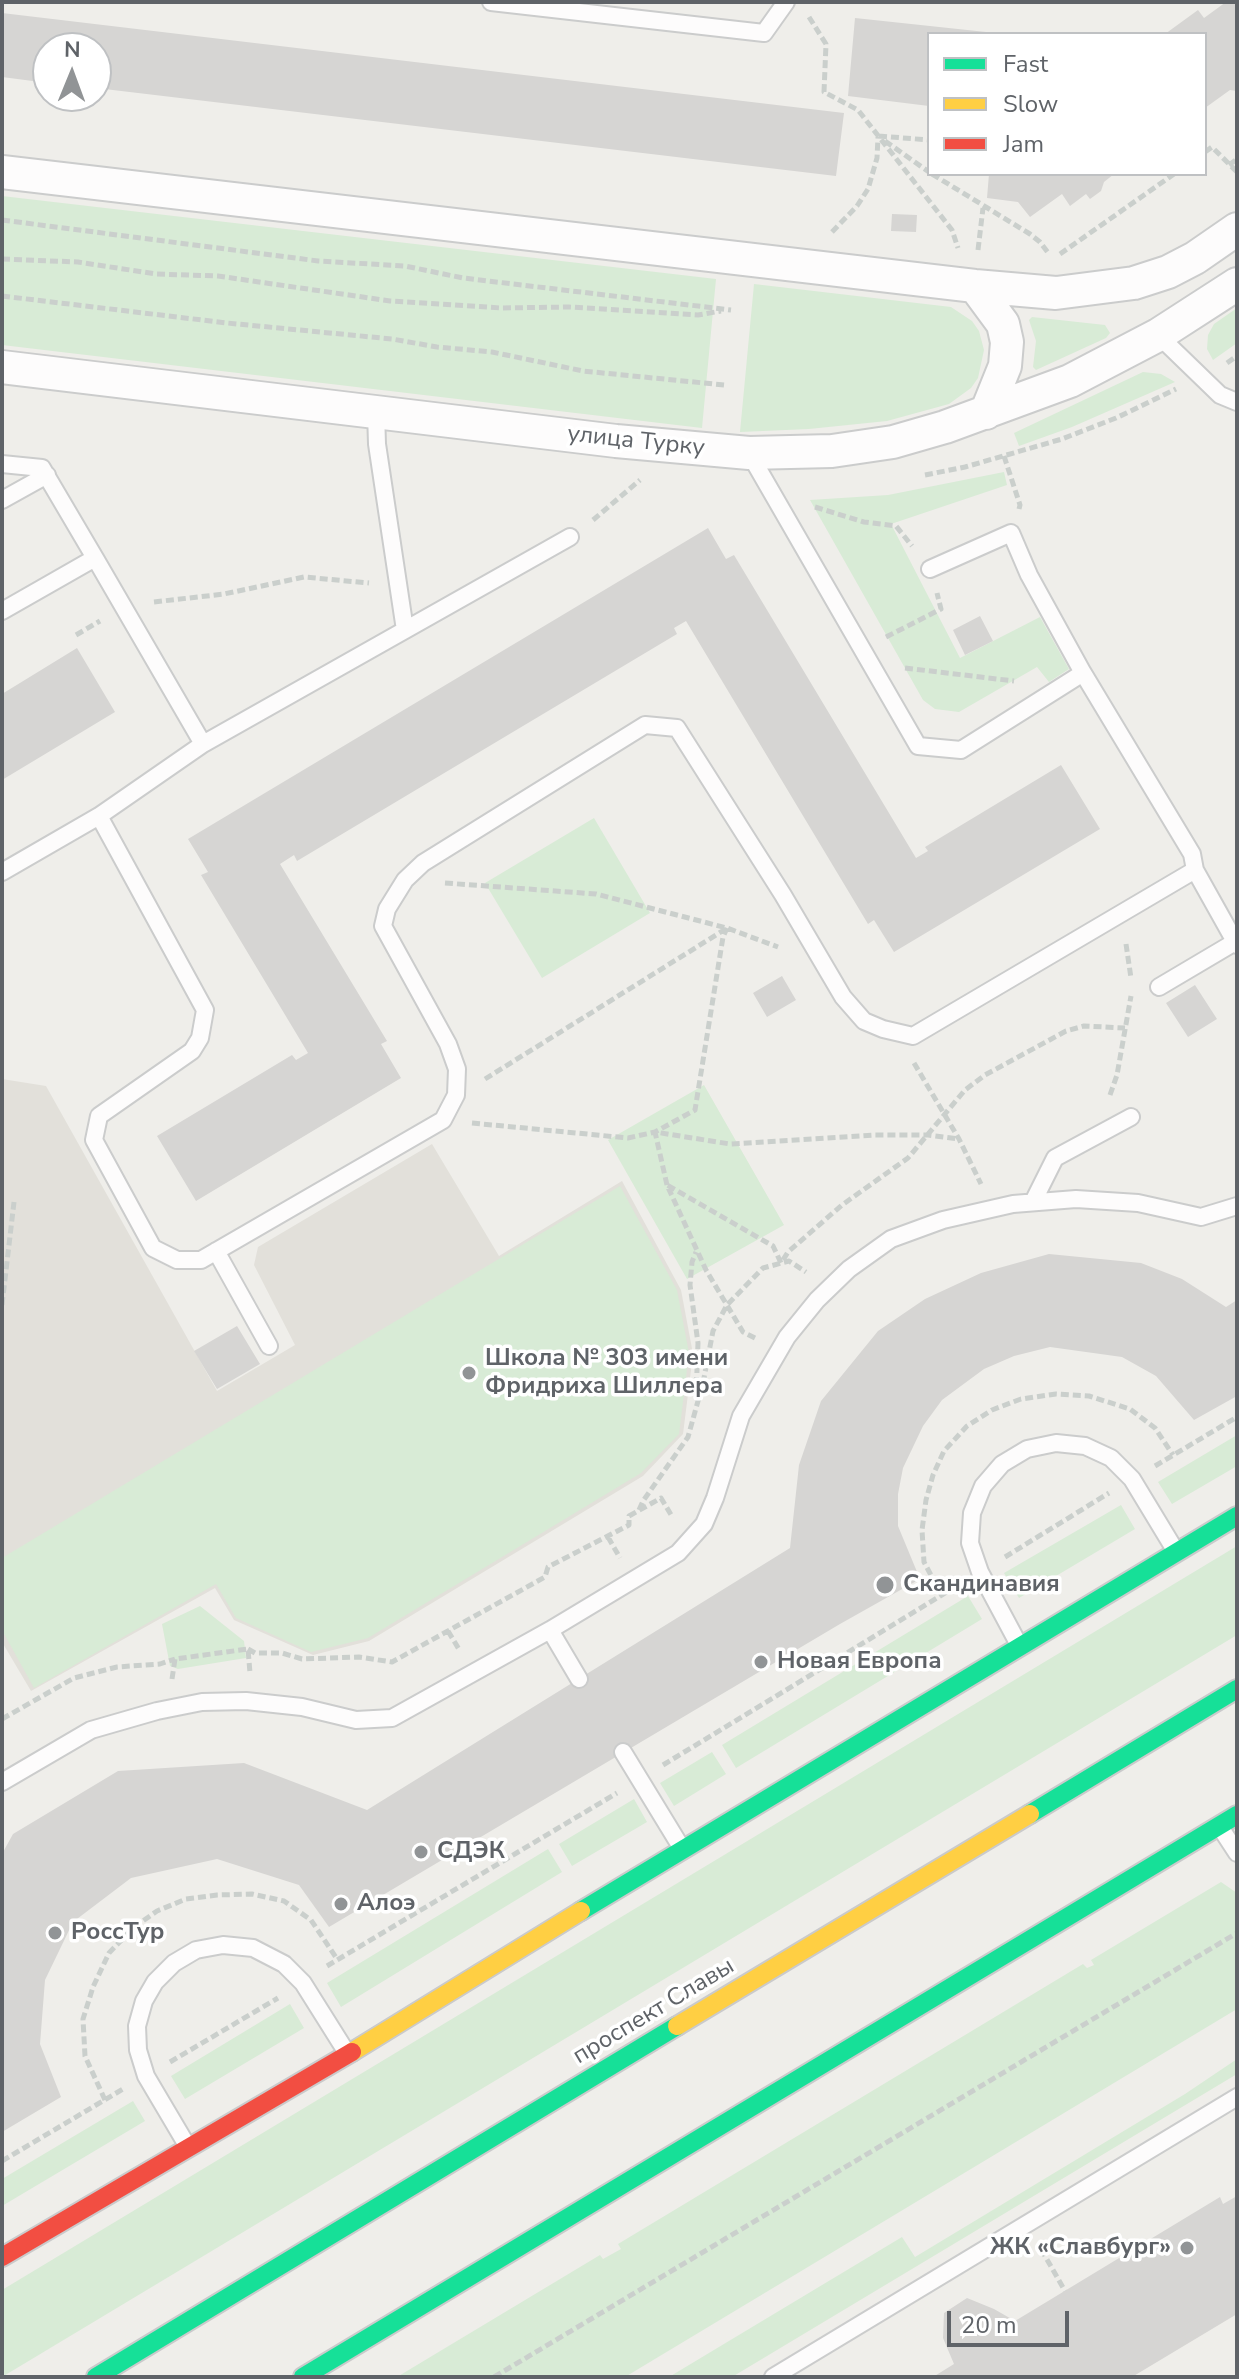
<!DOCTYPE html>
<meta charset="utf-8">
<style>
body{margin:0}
#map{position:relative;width:1239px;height:2379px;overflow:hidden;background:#efeeea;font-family:"Nunito Sans",sans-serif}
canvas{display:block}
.frame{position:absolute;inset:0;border:4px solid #5f6368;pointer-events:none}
.legend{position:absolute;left:927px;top:32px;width:280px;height:144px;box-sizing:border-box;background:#fff;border:2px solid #bfc1c3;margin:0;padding:10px 14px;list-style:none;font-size:24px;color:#5f6368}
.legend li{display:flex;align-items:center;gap:16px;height:40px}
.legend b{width:40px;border:2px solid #bfc1c3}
.north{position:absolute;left:32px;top:32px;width:80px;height:80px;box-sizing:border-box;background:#fff;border:2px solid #bfc1c3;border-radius:50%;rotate:1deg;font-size:22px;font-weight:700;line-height:32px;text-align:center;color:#5f6368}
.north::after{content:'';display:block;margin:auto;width:28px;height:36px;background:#919496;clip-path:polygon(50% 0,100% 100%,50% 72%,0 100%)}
.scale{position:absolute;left:947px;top:2311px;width:122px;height:36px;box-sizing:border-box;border:4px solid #5f6368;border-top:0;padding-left:10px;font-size:24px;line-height:28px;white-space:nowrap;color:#5f6368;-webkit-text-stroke:6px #fff;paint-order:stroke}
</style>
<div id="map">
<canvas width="1239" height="2379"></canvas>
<div class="frame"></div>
<ul class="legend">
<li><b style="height:10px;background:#16e098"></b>Fast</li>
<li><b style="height:10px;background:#ffcf43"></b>Slow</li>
<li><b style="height:10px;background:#f24e42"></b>Jam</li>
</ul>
<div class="north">N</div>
<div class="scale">20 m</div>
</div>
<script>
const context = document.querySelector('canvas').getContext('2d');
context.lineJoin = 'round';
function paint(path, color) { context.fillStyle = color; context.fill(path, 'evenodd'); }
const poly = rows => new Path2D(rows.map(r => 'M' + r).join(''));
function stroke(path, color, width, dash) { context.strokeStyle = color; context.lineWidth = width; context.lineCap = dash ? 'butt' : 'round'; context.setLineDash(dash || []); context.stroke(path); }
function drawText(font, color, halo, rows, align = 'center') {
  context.font = font + ' "Nunito Sans",sans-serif'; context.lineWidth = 7; context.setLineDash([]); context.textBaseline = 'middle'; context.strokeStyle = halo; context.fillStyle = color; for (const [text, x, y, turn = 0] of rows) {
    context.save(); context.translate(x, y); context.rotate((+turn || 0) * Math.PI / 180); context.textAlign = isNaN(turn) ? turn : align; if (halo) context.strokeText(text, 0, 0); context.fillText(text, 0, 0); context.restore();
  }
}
paint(poly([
 [2,1079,46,1086,217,1391,295,1345,254,1265,258,1247,432,1144,499,1256,622,1181,681,1290,693,1354,683,1434,643,1476,369,1641,313,1655,234,1620,215,1588,31,1691,2,1642]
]), '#e2e0da');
paint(poly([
 [2,196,716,279,702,428,2,345],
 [754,284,951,307,972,321,979,331,984,350,978,378,971,388,949,404,887,421,809,429,740,432],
 [1237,308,1237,343,1213,360,1207,349,1208,335,1214,324],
 [1032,317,1105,325,1110,333,1106,338,1036,370,1033,367,1036,341,1029,320],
 [1143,372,1161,374,1175,382,1072,427,1019,446,1014,433],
 [1004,472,1007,485,891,524,960,658,1040,617,1069,669,1049,682,1037,667,959,712,935,709,923,700,810,500,888,495],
 [594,818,650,913,542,978,485,883],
 [704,1085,784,1225,687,1279,608,1140],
 [620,1186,677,1290,689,1353,679,1434,641,1473,368,1638,311,1652,236,1618,216,1584,34,1688,2,1630,2,1558],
 [1237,1435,1237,1466,1172,1504,1158,1482],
 [1121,1505,1135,1529,1019,1598,1004,1573],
 [1237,1546,1237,1635,2,2377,2,2290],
 [968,1596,982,1619,736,1768,722,1745],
 [200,1606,244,1641,246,1658,178,1669,170,1666,162,1624],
 [712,1752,726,1774,674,1806,660,1783],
 [634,1799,647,1822,572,1866,559,1844],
 [548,1849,562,1872,341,2007,327,1983],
 [1221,1882,1237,1893,1237,2009,625,2377,397,2377,600,2255,603,2259,621,2249,618,2244,1083,1964,1087,1968,1094,1965,1091,1960],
 [290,2004,304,2028,185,2099,171,2076],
 [1237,2059,1237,2074,732,2377,669,2377,902,2237,915,2257,1185,2094],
 [133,2101,145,2121,2,2206,2,2179]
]), '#d8ebd6');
paint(poly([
 [1226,2,1237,2,1237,91,1230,90,1205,108,1205,34,1165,34,1198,10,1204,18],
 [2,13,844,113,836,176,96,88,96,48,48,48,48,83,2,77],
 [855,18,986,32,986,34,929,34,929,106,848,96],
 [989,174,1114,174,1104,182,1101,191,1090,199,1086,194,1070,206,1062,194,1030,217,1018,202,987,198],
 [892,214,917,215,916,232,891,231],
 [708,528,726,559,734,555,916,858,928,851,925,847,1061,765,1100,829,894,952,874,920,868,924,686,621,674,628,677,634,297,861,294,855,280,864,387,1041,381,1044,401,1078,196,1201,157,1136,292,1055,296,1060,308,1053,201,875,208,872,188,839],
 [980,616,993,641,965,655,953,630],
 [77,648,115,712,2,780,2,694],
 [782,976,796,1000,767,1017,753,993],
 [1195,985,1217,1019,1188,1037,1166,1003],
 [1049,1254,1141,1263,1182,1279,1226,1307,1237,1300,1237,1396,1194,1420,1156,1376,1122,1357,1050,1347,1014,1356,984,1369,942,1400,923,1426,903,1468,898,1494,898,1526,920,1579,840,1624,329,1927,299,1885,217,1859,131,1878,73,1922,45,1980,40,2044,61,2097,2,2132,2,1854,13,1834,118,1771,244,1763,367,1810,790,1548,799,1465,821,1401,878,1331,925,1299,981,1273],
 [237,1326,260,1364,217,1389,194,1351],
 [1237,2196,1237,2314,1132,2377,933,2377,954,2364,943,2338,944,2313,967,2298,994,2309,1015,2321,1220,2197,1223,2204]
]), '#d6d5d3');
const lane = poly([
 [491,2,764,33,786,2],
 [1158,335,1220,395,1237,402],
 [376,412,377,444,405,630],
 [749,453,918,746,961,750,1083,673],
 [2,464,42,468,95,558],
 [2,500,47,475],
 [930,569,1011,533,1029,575,1083,673,1192,854,1195,870,1237,945],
 [2,611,95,558,203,744,99,816,2,872],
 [203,744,570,537],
 [99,816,205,1010,200,1038,192,1051,99,1116,94,1140,153,1248,177,1260,201,1260,443,1120,456,1095,457,1069,448,1044,383,926,387,909,405,880,423,863,645,725,677,728,783,895,843,997,864,1021,883,1029,913,1036,1195,870],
 [1159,987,1235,942],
 [1033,1202,1055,1158,1131,1117],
 [216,1251,269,1346],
 [550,1630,579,1679],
 [1019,1645,980,1572,970,1543,972,1513,983,1486,1002,1464,1027,1449,1056,1443,1085,1446,1111,1458,1132,1479,1175,1550],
 [623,1752,681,1847],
 [2,1782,91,1730,157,1711,202,1702,246,1701,302,1707,356,1720,392,1718,550,1630,678,1553,704,1524,715,1498,741,1416,787,1337,817,1300,849,1269,891,1239,943,1220,1013,1204,1076,1199,1138,1203,1201,1217,1237,1206],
 [1220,1827,1237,1853],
 [188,2147,146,2076,138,2050,137,2026,144,2001,155,1982,174,1963,196,1950,223,1945,253,1948,284,1964,303,1983,347,2053],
 [773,2377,1237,2097]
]);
const street = poly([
 [2,172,975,286,1056,293,1134,283,1168,272,1195,258,1237,229],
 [975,286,1003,324,1007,342,1005,366,986,413],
 [2,367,616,441,749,453,832,451,893,442,945,427,1070,381,1158,335,1237,284]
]);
const fast = poly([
 [1030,1814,1237,1689],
 [581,1911,1237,1516],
 [96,2377,677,2026],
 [303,2377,1237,1815]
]);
const slow = poly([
 [677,2026,1030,1814],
 [352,2052,581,1911]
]);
const jam = poly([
 [2,2257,352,2052]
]);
stroke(lane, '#cbcccc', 20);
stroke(street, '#cbcccc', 36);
stroke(fast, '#cacacb', 22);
stroke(slow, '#cacacb', 22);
stroke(jam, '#cacacb', 22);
stroke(poly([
 [809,17,826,44,824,92,858,110,952,230,958,248],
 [879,136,929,140],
 [885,141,929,172],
 [1205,152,1212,147,1237,172],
 [1229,165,1237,159],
 [932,174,1030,234,1040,242,1049,254],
 [2,220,318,261,405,266,463,278,731,310],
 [832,232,857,206,868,189,877,158,878,137],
 [978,250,983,208],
 [1060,254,1174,174],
 [2,259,78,262,156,274,218,276,390,301,501,308,569,307,698,315,721,311],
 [2,296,227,323,392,339,437,347,492,352,583,371,724,385],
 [1227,363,1237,356],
 [1004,456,1020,505,1019,509],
 [925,475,965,467,1062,439,1116,418,1176,389],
 [815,507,864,522,896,526,912,546],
 [593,520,640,480],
 [154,602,224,594,304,577,369,583],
 [76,635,100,621],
 [886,637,941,609,937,593],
 [905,668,1014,681],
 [445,883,596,894,727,928,778,947],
 [1126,944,1131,978],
 [914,1063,959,1139,981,1184],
 [485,1079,724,930],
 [1110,1095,1117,1075,1131,996],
 [472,1123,628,1138,655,1132,695,1110,723,937,727,928],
 [667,1185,655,1132,730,1144,874,1135,928,1135,959,1139],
 [2,1305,14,1202],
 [755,1338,743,1332,706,1270,667,1185,773,1246,781,1263,788,1252,842,1205,908,1158,965,1090,985,1075,1066,1031,1084,1026,1125,1028],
 [696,1397,698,1343,690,1285,692,1262,696,1252],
 [1155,1466,1237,1417],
 [639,1510,643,1501,688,1437,703,1383,713,1331,727,1305,763,1268,789,1261,806,1272],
 [608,1537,620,1558],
 [1005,1557,1109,1493],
 [942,1596,924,1562,922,1530,926,1500,933,1475,944,1451,967,1426,992,1410,1021,1399,1056,1394,1089,1396,1130,1409,1155,1428,1173,1455],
 [448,1631,460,1651],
 [248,1649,255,1653,282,1653,302,1659,359,1657,392,1662,545,1577,548,1567,629,1525,629,1516,661,1498,673,1518],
 [172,1679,175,1659,248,1649,250,1673],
 [2,1719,74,1678,117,1667,160,1664,175,1659],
 [663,1765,955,1587],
 [327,1966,617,1793],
 [170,2062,278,1998],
 [105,2100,85,2056,83,2019,93,1987,109,1953,133,1928,157,1911,186,1899,217,1895,252,1894,284,1901,311,1920,337,1959],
 [2,2161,123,2089],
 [1041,2249,1065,2291],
 [494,2377,1237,1933]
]), '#cacfcc', 5, [8, 4]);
stroke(lane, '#fdfcfc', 16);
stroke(street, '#fdfcfc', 32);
stroke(fast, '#16e098', 18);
stroke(slow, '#ffcf43', 18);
stroke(jam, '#f24e42', 18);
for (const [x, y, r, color] of [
 [469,1373,8,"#919496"],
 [885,1585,10,"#919496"],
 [761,1662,8,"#919496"],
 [421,1852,8,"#919496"],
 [341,1904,8,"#919496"],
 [55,1933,8,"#919496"],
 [1187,2248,8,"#919496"]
]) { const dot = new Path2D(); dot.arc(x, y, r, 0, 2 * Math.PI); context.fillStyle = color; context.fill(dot); stroke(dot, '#fff', 3); }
drawText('24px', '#5f6368', '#fff', [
 ["улица Турку",636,442,6],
 ["проспект Славы",654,2012,-31]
]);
drawText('bold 24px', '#5f6368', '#fff', [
 ["Школа № 303 имени",485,1359],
 ["Фридриха Шиллера",485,1387],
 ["Скандинавия",903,1585],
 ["Новая Европа",777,1662],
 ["СДЭК",437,1852],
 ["Алоэ",357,1904],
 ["РоссТур",71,1933],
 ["ЖК «Славбург»",1171,2248,"right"]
], 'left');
</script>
